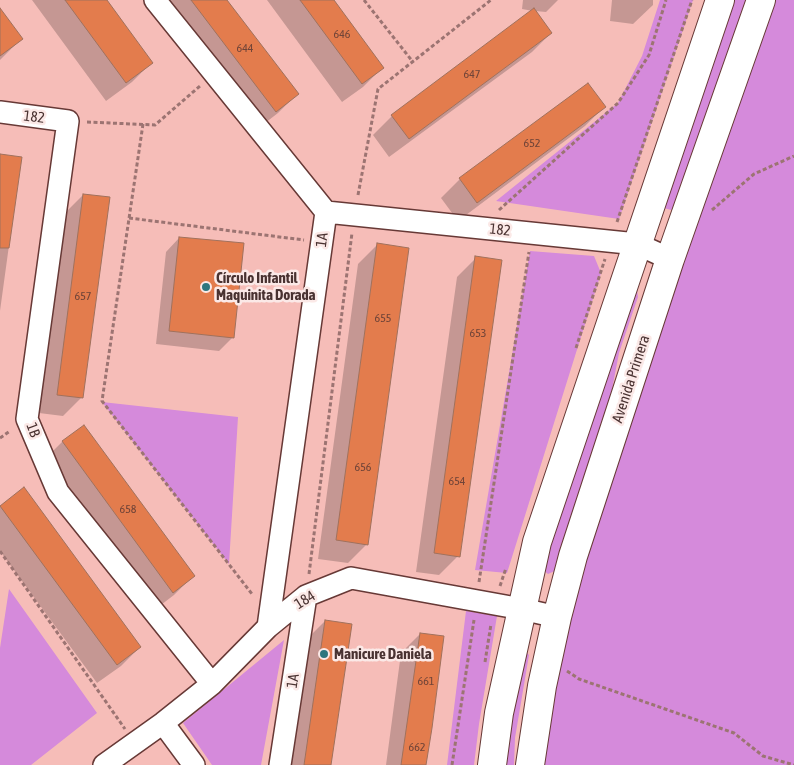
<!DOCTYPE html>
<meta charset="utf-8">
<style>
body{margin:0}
canvas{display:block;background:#f6bdb8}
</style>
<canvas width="794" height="765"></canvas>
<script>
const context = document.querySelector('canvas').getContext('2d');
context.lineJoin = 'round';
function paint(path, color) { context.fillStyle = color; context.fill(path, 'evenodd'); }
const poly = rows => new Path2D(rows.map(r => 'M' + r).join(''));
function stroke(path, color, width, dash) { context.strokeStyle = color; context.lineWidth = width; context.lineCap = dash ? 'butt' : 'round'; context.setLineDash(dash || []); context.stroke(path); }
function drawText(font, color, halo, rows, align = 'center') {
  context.font = font + ' "Asap Condensed",sans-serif'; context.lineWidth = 5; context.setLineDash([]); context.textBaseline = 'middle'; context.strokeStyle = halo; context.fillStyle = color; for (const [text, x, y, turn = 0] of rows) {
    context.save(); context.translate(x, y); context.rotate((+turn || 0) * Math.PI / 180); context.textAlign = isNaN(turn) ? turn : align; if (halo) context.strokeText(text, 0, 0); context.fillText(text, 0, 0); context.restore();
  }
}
paint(poly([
 [660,0,693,0,619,219,496,201,618,103,642,56],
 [730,0,747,0,676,207,671,210,664,208],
 [767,0,794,0,794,765,536,765,557,612],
 [530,251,594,256,601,273,507,573,475,570],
 [633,288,637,290,638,297,619,353,610,400,557,570,548,574,543,570,548,540],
 [102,402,238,417,229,564],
 [9,589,97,713,31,765,0,765,0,648],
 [466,611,497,616,479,724,474,765,447,765],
 [284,640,261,765,212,765,183,723],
 [525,651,529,655,515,738,514,765,502,765]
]), '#d58adb');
paint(poly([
 [32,0,105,0,151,63,132,82,106,101],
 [157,0,225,0,297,94,278,113,256,130],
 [267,0,333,0,382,68,363,87,342,102],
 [523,0,558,0,546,12,535,11,551,33,532,52,389,157,373,135,392,116,533,11,522,9],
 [612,0,653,0,653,5,633,24,610,21],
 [0,10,21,39,0,60],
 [587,84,604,107,585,126,458,221,441,198,460,179],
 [0,155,21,158,0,311],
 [83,195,82,397,63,416,39,413,64,214],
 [179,238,233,337,219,351,156,344,166,252],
 [377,245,367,544,348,563,318,559,358,264],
 [476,258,458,556,439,575,416,572,457,277],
 [84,426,193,576,174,595,153,611,43,461,62,442],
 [24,489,140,647,121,666,97,683,0,551,0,507],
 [325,621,330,765,289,765,306,640],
 [420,634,425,765,386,765,401,653]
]), '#0003');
const building = poly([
 [65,0,107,0,153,63,126,83,65,0],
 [191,0,227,0,299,94,276,112,191,0],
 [300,0,334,0,384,68,362,84,300,0],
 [0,8,23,39,0,56,0,8],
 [534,8,552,33,409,139,391,115,534,8],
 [588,83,606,107,477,203,459,178,588,83],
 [0,154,22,157,9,248,0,248,0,154],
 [83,194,110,197,83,398,57,395,83,194],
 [179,237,244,243,234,338,169,331,179,237],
 [377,243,409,248,368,545,336,540,377,243],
 [475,256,502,260,460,557,434,553,475,256],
 [84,425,195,576,173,593,62,441,84,425],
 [24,487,141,647,117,665,0,506,24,487],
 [325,620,352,624,331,765,304,765,325,620],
 [420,633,444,636,432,728,426,765,401,765,420,633]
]);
paint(building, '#e37c4d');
stroke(building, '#a0715d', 1);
const minor = poly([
 [155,0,326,212,268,627],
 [0,112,68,121,27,419,58,492,212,684],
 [326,212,637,244,670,259],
 [163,723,194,765],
 [104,765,163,723,212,684,268,627,306,596,351,578,522,609,557,617],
 [280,765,306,596]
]);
const tertiary = poly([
 [492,765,499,713,537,542,720,0],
 [530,765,542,686,557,617,573,556,670,259,761,0]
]);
stroke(minor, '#673936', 24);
stroke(tertiary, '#673936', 30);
stroke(poly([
 [364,0,413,62],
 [87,122,155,125,200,86],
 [143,124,102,401,252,594],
 [358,195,378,89,491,0],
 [499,210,618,103,649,55,666,0],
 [712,210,754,174,794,156],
 [129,218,304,240],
 [617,222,692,0],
 [576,348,605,259],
 [0,438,10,431],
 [0,551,125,729],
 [309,574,352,233],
 [479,582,529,252],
 [500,586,506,568],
 [485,662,491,624],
 [567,671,579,679,734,733,763,756,794,765],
 [452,765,474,620]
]), '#9c7472', 3, [4, 2.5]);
stroke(minor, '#fff', 21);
stroke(tertiary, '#fff', 28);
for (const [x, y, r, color] of [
 [206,287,5,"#2e767e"],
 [324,654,5,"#2e767e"]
]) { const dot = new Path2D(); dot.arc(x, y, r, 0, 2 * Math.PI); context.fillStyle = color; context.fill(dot); stroke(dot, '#fbe9e7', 2); }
drawText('12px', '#704438', null, [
 ["646",342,34],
 ["644",245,48],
 ["647",472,74],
 ["652",532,143],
 ["657",83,296],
 ["655",383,318],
 ["653",478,333],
 ["656",363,467],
 ["654",457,481],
 ["658",128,509],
 ["661",426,681],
 ["662",417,747]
]);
drawText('15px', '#493231', '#fbe9e7', [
 ["182",34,117,7],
 ["182",500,230,6],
 ["1A",322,240,-82],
 ["Avenida Primera",631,379,-72],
 ["1B",33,430,70],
 ["184",305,600,-32],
 ["1A",293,681,-81]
]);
drawText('bold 15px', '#493231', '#fbe9e7', [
 ["Círculo Infantil",216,278],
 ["Maquinita Dorada",216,295],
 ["Manicure Daniela",334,654]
], 'left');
</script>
